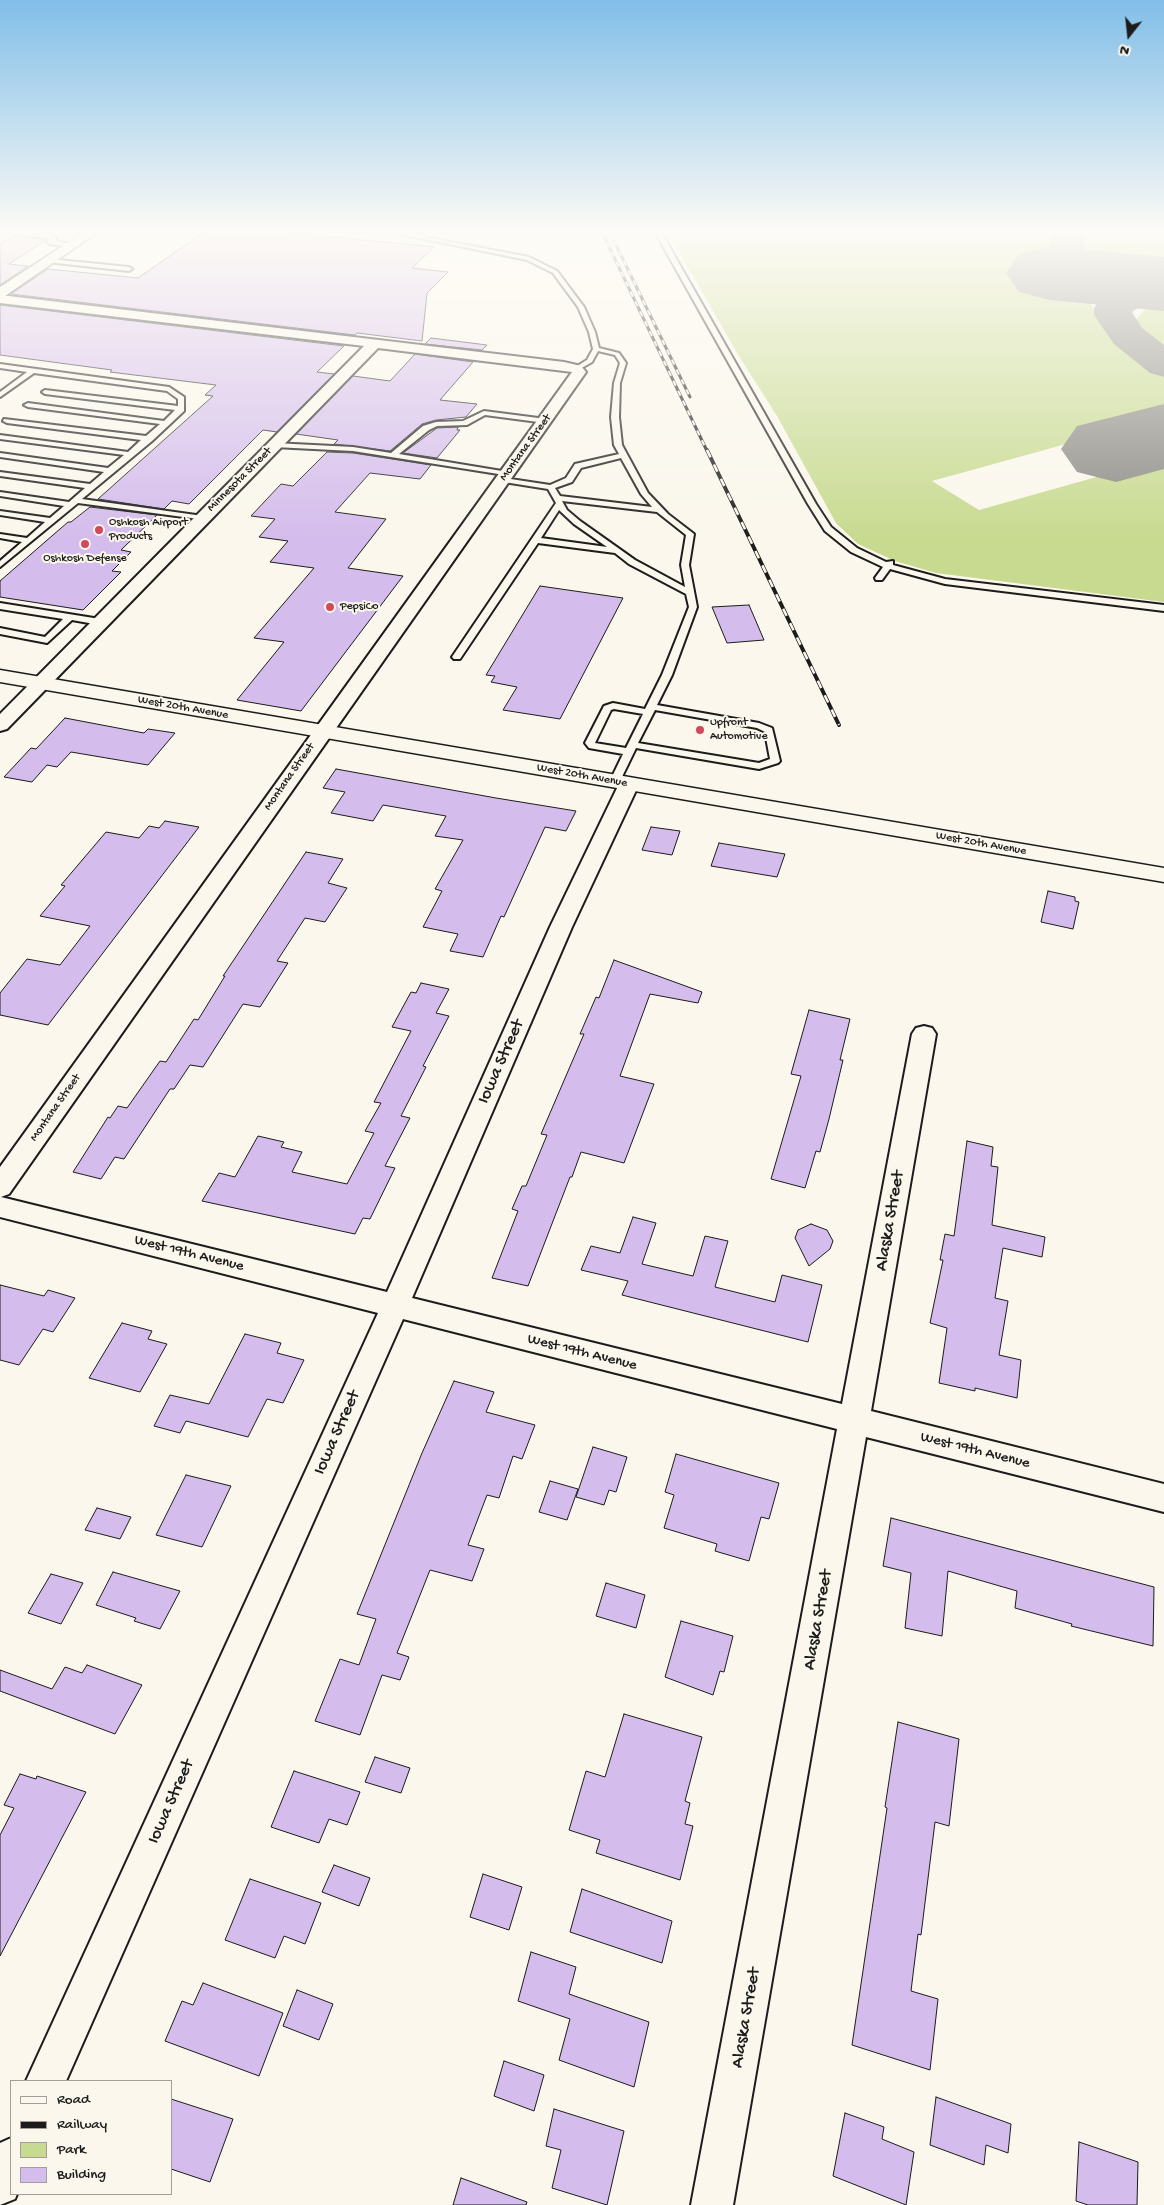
<!DOCTYPE html>
<style>
body{margin:0}
#map{position:relative;width:1164px;height:2205px;overflow:hidden;background:#fbf7ec;font-family:"Gochi Hand",sans-serif}
canvas{display:block}
.legend{position:absolute;left:10px;top:2080px;width:162px;height:115px;box-sizing:border-box;background:#fbf7ec;border:1px solid #a29f99;margin:0;padding:6px 9px;list-style:none;font-size:15px;color:#1c1c1c}
.legend li{display:flex;align-items:center;gap:10px;height:25px}
.legend b{width:25px;border:1px solid #a29f99}
.north{position:absolute;left:1104px;top:10px;width:50px;height:50px;-webkit-text-stroke:4px #fbf7ec;paint-order:stroke;rotate:196deg;font-size:14px;font-weight:700;line-height:20px;text-align:center;color:#1c1c1c}
.north::after{content:'';display:block;margin:auto;width:18px;height:22px;background:#1c1c1c;clip-path:polygon(50% 0,100% 100%,50% 72%,0 100%)}
</style>
<div id="map">
<canvas width="1164" height="2205"></canvas>
<ul class="legend">
<li><b style="height:6px;background:#fbf7ec"></b>Road</li>
<li><b style="height:6px;background:#1c1c1c"></b>Railway</li>
<li><b style="height:14px;background:#c7da8f"></b>Park</li>
<li><b style="height:14px;background:#d4bcec"></b>Building</li>
</ul>
<div class="north">N</div>
</div>
<script>
const context = document.querySelector('canvas').getContext('2d');
context.lineJoin = 'round';
function paint(path, color) { context.fillStyle = color; context.fill(path, 'evenodd'); }
const poly = rows => new Path2D(rows.map(r => 'M' + r).join(''));
function stroke(path, color, width, dash) { context.strokeStyle = color; context.lineWidth = width; context.lineCap = dash ? 'butt' : 'round'; context.setLineDash(dash || []); context.stroke(path); }
function drawText(font, color, halo, rows, align = 'center') {
  context.font = font + ' "Gochi Hand",sans-serif'; context.lineWidth = 4; context.setLineDash([]); context.textBaseline = 'middle'; context.strokeStyle = halo; context.fillStyle = color; for (const [text, x, y, turn = 0] of rows) {
    context.save(); context.translate(x, y); context.rotate((+turn || 0) * Math.PI / 180); context.textAlign = isNaN(turn) ? turn : align; if (halo) context.strokeText(text, 0, 0); context.fillText(text, 0, 0); context.restore();
  }
}
paint(poly([
 [668,232,1060,232,1046,289,1069,292,1087,298,1103,325,1118,342,1141,362,1164,377,1164,417,932,481,979,510,1164,458,1164,602,936,573,895,561,858,544,836,523,777,416,737,353],
 [1081,232,1164,232,1164,269,1105,263,1084,258,1077,251],
 [1164,303,1164,353,1139,330,1136,320,1144,310]
]), '#c7da8f');
paint(poly([
 [1053,232,1087,232,1079,274,1074,282,1061,285,1048,282,1043,274,1053,232],
 [1164,276,1164,298,1142,305,1132,312,1142,328,1164,345,1164,377,1150,373,1114,344,1094,315,1094,308,1100,300,1116,289,1164,276]
]), '#8c8a84');
paint(poly([
 [1050,246,1164,257,1164,311,1050,300,1019,292,1006,273,1019,254,1050,246],
 [1164,404,1164,469,1116,482,1077,472,1061,449,1077,426,1164,404]
]), '#8c8a84');
const building = poly([
 [204,232,281,232,434,247,412,268,448,272,427,293,422,341,357,333,355,335,11,294,48,269,138,278,204,232],
 [14,236,46,240,9,264,28,266,0,285,0,244,14,236],
 [0,305,344,346,317,372,334,374,277,432,263,430,189,504,172,501,164,509,98,499,213,396,205,395,216,385,110,372,112,370,0,355,0,305],
 [431,338,487,345,482,350,425,344,431,338],
 [415,354,473,362,440,400,477,404,466,417,436,420,422,424,390,451,334,444,338,440,296,434,353,376,390,381,415,354],
 [458,427,457,430,460,430,437,458,403,453,437,428,458,427],
 [327,452,353,453,431,465,420,479,370,473,335,512,386,519,348,568,403,576,301,711,237,700,284,642,254,638,314,568,270,562,288,541,259,537,275,519,251,516,281,484,293,486,327,452],
 [90,507,157,515,121,550,131,552,112,571,121,572,83,610,0,597,0,581,68,522,71,522,90,507],
 [540,586,623,598,560,719,503,710,517,687,491,682,495,676,486,675,540,586],
 [749,605,764,640,727,643,712,607,749,605],
 [65,718,144,733,148,729,175,733,148,765,71,752,57,767,47,765,32,782,4,777,31,748,36,749,65,718],
 [336,769,496,798,576,811,566,831,545,827,504,917,501,916,483,957,450,951,458,934,423,927,442,891,435,889,463,840,435,836,446,816,383,805,373,821,331,813,345,792,323,788,336,769],
 [165,821,199,827,48,1025,0,1015,0,993,27,959,60,965,90,926,40,916,65,886,61,885,106,832,139,838,149,826,159,828,165,821],
 [651,827,680,831,672,855,642,850,651,827],
 [719,843,785,854,777,877,711,866,719,843],
 [306,852,343,859,328,883,347,888,325,922,305,918,277,961,288,963,260,1007,243,1004,203,1067,190,1065,174,1089,170,1089,124,1159,115,1157,101,1179,73,1172,108,1117,110,1118,118,1106,127,1108,160,1061,166,1062,194,1019,198,1020,225,976,223,976,306,852],
 [1048,891,1075,897,1075,901,1079,902,1073,929,1041,922,1048,891],
 [614,960,702,992,698,1003,650,994,620,1076,654,1084,624,1163,581,1152,572,1177,570,1177,528,1286,492,1278,518,1211,512,1209,522,1186,526,1186,547,1135,541,1134,584,1034,580,1034,596,997,599,998,614,960],
 [421,983,449,989,436,1013,449,1016,423,1066,426,1067,401,1116,410,1118,385,1166,395,1168,370,1219,363,1218,355,1234,202,1201,219,1173,235,1177,258,1136,284,1142,281,1147,302,1152,292,1172,347,1184,374,1133,365,1131,381,1103,374,1102,411,1031,392,1027,411,992,416,993,421,983],
 [809,1010,850,1019,840,1060,843,1060,829,1119,820,1152,816,1151,805,1188,771,1179,801,1076,791,1074,809,1010],
 [967,1141,993,1147,991,1166,998,1167,992,1225,1045,1237,1042,1257,1003,1248,995,1298,1008,1301,999,1355,1021,1360,1017,1398,975,1388,975,1391,939,1383,947,1328,930,1323,943,1260,940,1260,945,1234,954,1236,967,1141],
 [633,1217,656,1223,642,1264,693,1276,705,1236,728,1241,715,1287,775,1302,782,1275,822,1285,808,1342,622,1295,628,1281,581,1270,591,1246,620,1253,633,1217],
 [811,1224,827,1230,833,1241,830,1249,809,1266,795,1238,798,1230,811,1224],
 [0,1285,44,1296,48,1290,75,1298,53,1332,43,1329,19,1365,0,1360,0,1285],
 [122,1323,152,1331,148,1339,167,1344,140,1392,89,1378,122,1323],
 [245,1334,281,1343,277,1353,304,1360,283,1403,267,1399,248,1437,186,1421,180,1433,154,1426,170,1395,209,1404,245,1334],
 [454,1381,494,1392,486,1412,535,1425,522,1459,513,1456,499,1498,487,1495,468,1545,484,1549,472,1581,430,1570,397,1653,409,1657,400,1680,382,1675,360,1735,315,1721,340,1659,359,1665,376,1619,357,1614,422,1453,454,1381],
 [593,1447,627,1457,616,1492,609,1490,604,1505,576,1497,593,1447],
 [676,1454,779,1483,769,1519,761,1517,749,1561,715,1551,717,1544,664,1528,674,1495,665,1492,676,1454],
 [186,1475,231,1486,202,1547,156,1535,186,1475],
 [550,1481,578,1489,567,1520,539,1512,550,1481],
 [97,1508,131,1517,120,1539,85,1530,97,1508],
 [891,1518,1154,1587,1153,1646,1071,1626,1072,1624,1015,1608,1017,1591,948,1571,942,1636,905,1628,911,1573,883,1566,891,1518],
 [113,1572,180,1591,160,1629,134,1621,136,1618,96,1605,113,1572],
 [51,1574,83,1583,61,1624,28,1613,51,1574],
 [606,1583,645,1595,636,1628,596,1616,606,1583],
 [681,1621,733,1636,724,1672,720,1671,713,1695,665,1677,681,1621],
 [87,1665,142,1685,115,1734,0,1691,0,1670,52,1689,65,1667,82,1673,87,1665],
 [624,1714,702,1737,685,1801,690,1803,685,1824,693,1826,680,1880,596,1853,600,1840,569,1830,586,1771,605,1777,624,1714],
 [898,1722,959,1739,949,1826,935,1822,921,1935,918,1934,911,1991,938,1999,930,2070,852,2045,887,1808,885,1807,898,1722],
 [375,1757,410,1768,401,1793,365,1782,375,1757],
 [294,1771,360,1792,347,1825,329,1819,319,1843,271,1827,294,1771],
 [20,1774,36,1779,37,1776,86,1792,0,1956,0,1835,14,1808,4,1805,20,1774],
 [334,1865,370,1878,359,1906,322,1892,334,1865],
 [483,1874,522,1887,509,1930,470,1917,483,1874],
 [250,1879,321,1903,305,1944,284,1936,275,1958,225,1940,250,1879],
 [582,1889,672,1921,662,1963,570,1932,582,1889],
 [531,1952,576,1967,569,1994,649,2022,634,2087,559,2060,570,2019,518,2001,531,1952],
 [203,1983,283,2013,259,2076,165,2041,182,2001,193,2005,203,1983],
 [297,1990,333,2004,319,2040,283,2026,297,1990],
 [504,2061,544,2075,534,2111,494,2096,504,2061],
 [936,2097,1011,2124,1008,2153,986,2145,984,2165,930,2145,936,2097],
 [171,2099,233,2119,210,2182,171,2169,171,2099],
 [554,2109,624,2131,607,2205,552,2188,561,2150,546,2146,554,2109],
 [845,2113,884,2127,882,2139,914,2152,906,2205,833,2176,845,2113],
 [1079,2142,1138,2162,1137,2205,1088,2205,1076,2201,1079,2142],
 [461,2178,527,2202,526,2205,453,2205,461,2178]
]);
paint(building, '#d4bcec');
stroke(building, '#1c1c1c', 1);
const lane = poly([
 [1,232,47,234,56,238,55,241,75,245,72,247,50,244,47,242,50,239,46,238,1,232],
 [390,232,399,232,529,257,557,271,584,307,595,332,599,348,619,353,626,363,620,383,619,417,622,445,648,493,668,514,694,534,689,565,697,607,672,675,657,705,759,723,772,728,780,761,778,763,759,769,636,748,619,783,611,783,610,781,623,754,589,748,585,743,604,706,613,703,645,709,662,675,689,607,686,594,629,564,615,553,538,543,460,659,454,659,452,657,556,503,548,489,504,482,500,480,504,478,550,485,566,478,575,464,619,454,614,445,611,417,614,383,620,363,615,355,598,351,592,362,578,370,574,370,574,368,587,360,593,349,589,332,578,307,553,273,527,260,390,232],
 [621,458,641,494,652,507,560,496,555,488,572,482,581,468,621,458],
 [562,501,657,512,686,535,681,565,685,587,635,560,580,521,567,510,562,501],
 [559,510,574,524,607,547,541,538,559,510],
 [614,709,643,714,626,748,595,743,611,710,614,709],
 [655,710,757,728,765,732,770,759,759,763,638,743,655,710],
 [655,232,661,232,816,504,831,527,857,548,886,562,893,561,893,565,945,579,1164,605,1164,611,945,584,890,569,882,580,876,580,875,578,883,567,851,552,825,531,808,504,655,232],
 [49,259,129,267,132,269,129,271,47,262,49,259],
 [0,364,169,387,184,397,184,411,152,441,82,499,203,516,206,516,206,520,78,503,0,567,0,561,22,542,0,538,0,534,27,538,45,522,0,515,0,511,50,518,64,506,0,496,0,492,69,502,85,488,0,476,0,472,90,484,104,472,0,457,0,453,108,468,124,455,0,439,0,435,128,452,141,440,7,423,3,421,4,419,146,436,160,424,28,407,24,405,28,403,164,421,175,410,45,394,42,392,45,390,178,406,178,399,167,391,34,373,0,397,0,392,27,372,0,368,0,364],
 [484,411,546,419,550,421,546,423,485,415,467,425,437,426,429,430,399,454,508,472,512,474,511,476,353,451,274,447,270,445,274,443,353,447,391,453,423,426,436,422,463,421,484,411],
 [0,603,100,619,104,622,100,625,72,620,47,643,0,634,0,628,45,637,63,619,0,609,0,603]
]);
const street = poly([
 [0,295,564,362,581,366,586,372,9,1194,1,1197,387,1292,550,927,619,784,622,780,629,778,636,780,639,784,572,927,412,1298,842,1404,912,1034,916,1028,924,1026,932,1028,936,1034,871,1411,1164,1484,1164,1512,866,1437,733,2205,691,2205,837,1429,403,1319,66,2081,26,2081,378,1313,0,1217,0,1167,572,372,378,348,7,729,0,731,0,714,364,346,0,303,0,295],
 [11,2138,11,2194,17,2194,15,2199,0,2205,0,2143,11,2138]
]);
const secondary = poly([
 [84,232,98,232,5,296,0,297,0,287,84,232],
 [0,670,1164,868,1164,882,0,682,0,670]
]);
stroke(lane, '#1c1c1c', 4);
stroke(street, '#1c1c1c', 4);
stroke(secondary, '#1c1c1c', 3);
paint(lane, '#fbf7ec');
paint(street, '#fbf7ec');
paint(secondary, '#fbf7ec');
const railFar1 = poly([
 [602,232,707,451],
 [614,241,690,397]
]);
const rail = poly([
 [707,450,839,725]
]);
stroke(railFar1, '#1c1c1c', 3);
stroke(rail, '#1c1c1c', 4);
stroke(railFar1, '#fbf7ec', 2, [5.5]);
stroke(rail, '#fbf7ec', 2.5, [8]);
const sky = context.createLinearGradient(0, 0, 0, 540);
sky.addColorStop(0, '#81bee8');
sky.addColorStop(0.43, '#fdfbf6');
sky.addColorStop(1, '#fdfbf600');
context.fillStyle = sky;
context.fillRect(0, 0, 1164, 540);
for (const [x, y, r, color] of [
 [99,530,5,"#d1495b"],
 [85,544,5,"#d1495b"],
 [330,607,5,"#d1495b"],
 [700,730,5,"#d1495b"]
]) { const dot = new Path2D(); dot.arc(x, y, r, 0, 2 * Math.PI); context.fillStyle = color; context.fill(dot); stroke(dot, '#fbf7ec', 2); }
drawText('12px', '#1c1c1c', '#fbf7ec', [
 ["Montana Street",526,448,-54],
 ["Minnesota Street",240,480,-45],
 ["West 20th Avenue",183,708,10],
 ["West 20th Avenue",582,776,10],
 ["Montana Street",290,777,-55],
 ["West 20th Avenue",981,844,10],
 ["Montana Street",56,1108,-55]
]);
drawText('12px', '#1c1c1c', '#fbf7ec', [
 ["Oshkosh Airport",109,523],
 ["Products",109,537],
 ["Oshkosh Defense",85,559,"center"],
 ["PepsiCo",340,607],
 ["Upfront",710,723],
 ["Automotive",710,737]
], 'left');
drawText('15px', '#1c1c1c', '#fbf7ec', [
 ["West 19th Avenue",189,1254,14],
 ["West 19th Avenue",582,1353,14],
 ["West 19th Avenue",975,1451,14]
]);
drawText('18px', '#1c1c1c', '#fbf7ec', [
 ["Iowa Street",502,1062,-66],
 ["Alaska Street",891,1221,-80],
 ["Iowa Street",338,1433,-66],
 ["Alaska Street",819,1620,-80],
 ["Iowa Street",172,1802,-66],
 ["Alaska Street",747,2018,-80]
]);
</script>
